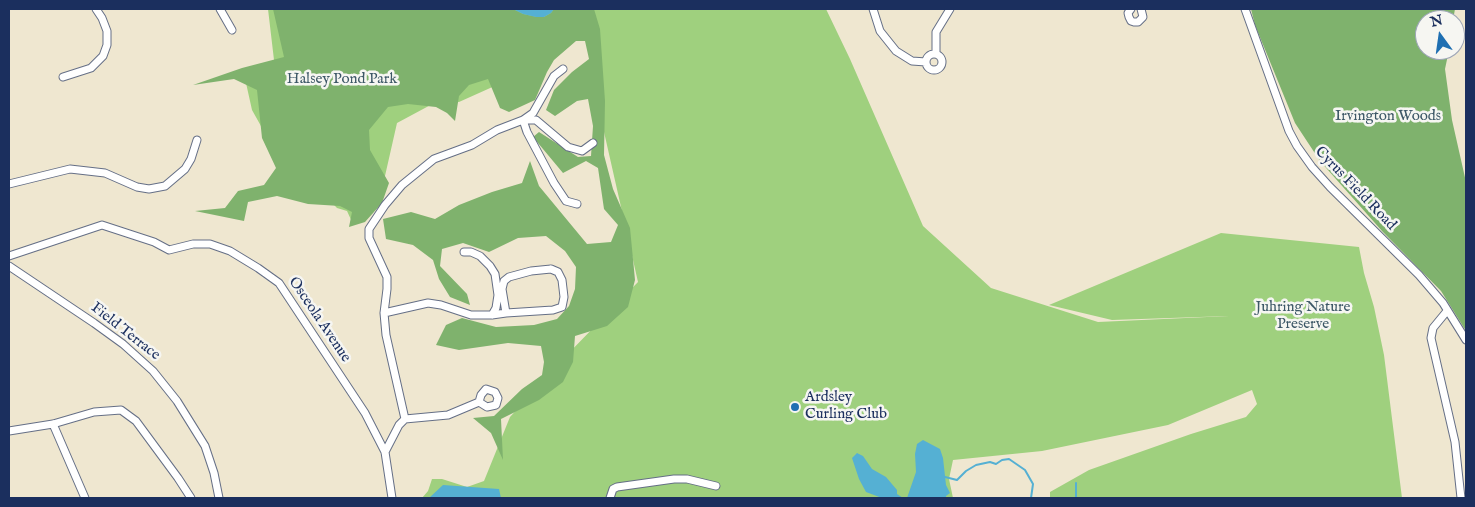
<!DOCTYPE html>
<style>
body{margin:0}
#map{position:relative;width:1475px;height:507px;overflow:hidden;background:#efe7d0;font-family:"IM FELL English",serif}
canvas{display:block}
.frame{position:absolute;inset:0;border:10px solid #1b2f5e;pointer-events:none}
.north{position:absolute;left:1415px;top:10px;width:50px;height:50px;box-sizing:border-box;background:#f6f6f2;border:1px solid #9ea6b7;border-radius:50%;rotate:346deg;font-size:14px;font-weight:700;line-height:20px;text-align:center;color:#1b2f5e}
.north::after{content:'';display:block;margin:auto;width:18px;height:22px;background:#1f6fb2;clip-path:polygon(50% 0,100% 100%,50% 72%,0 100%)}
</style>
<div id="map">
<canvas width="1475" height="507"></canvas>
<div class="frame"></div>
<div class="north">N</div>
</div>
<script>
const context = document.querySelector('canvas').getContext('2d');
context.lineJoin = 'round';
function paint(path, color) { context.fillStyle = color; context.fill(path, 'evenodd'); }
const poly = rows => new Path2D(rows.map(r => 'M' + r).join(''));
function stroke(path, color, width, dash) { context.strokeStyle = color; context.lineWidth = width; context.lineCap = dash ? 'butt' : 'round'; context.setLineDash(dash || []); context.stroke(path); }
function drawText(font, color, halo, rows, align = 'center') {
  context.font = font + ' "IM FELL English",serif'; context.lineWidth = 5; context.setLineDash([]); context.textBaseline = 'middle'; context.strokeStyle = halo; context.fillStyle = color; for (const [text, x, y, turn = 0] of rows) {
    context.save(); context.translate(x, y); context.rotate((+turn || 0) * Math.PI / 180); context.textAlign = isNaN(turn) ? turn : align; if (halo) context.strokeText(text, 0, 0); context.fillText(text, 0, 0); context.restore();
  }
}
paint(poly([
 [268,9,826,9,850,59,923,226,991,288,1098,322,1229,316,1112,320,1049,305,1221,233,1359,247,1364,273,1374,307,1384,355,1402,498,1050,498,1050,492,1089,470,1191,434,1246,417,1257,404,1252,390,1168,425,1042,451,953,460,949,479,953,498,422,498,428,491,432,479,442,479,467,487,484,481,510,417,562,360,638,282,597,101,592,27,537,67,459,102,438,101,397,123,380,198,353,224,347,211,337,208,266,135,252,110,244,74,274,60]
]), '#9fd07e');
paint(poly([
 [273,9,513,9,523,14,537,17,544,17,551,13,554,9,594,9,600,29,605,101,604,155,613,189,630,228,635,280,628,307,607,326,575,336,573,362,563,382,539,400,501,419,503,460,491,433,473,418,494,416,522,389,542,375,544,362,541,346,508,343,459,350,436,345,446,325,462,318,496,327,534,325,557,319,569,306,575,289,576,267,565,251,546,236,518,238,489,252,463,243,442,249,440,266,467,294,470,305,450,297,439,279,433,260,413,245,386,239,383,219,411,212,435,219,459,205,492,192,522,183,530,161,539,186,587,244,611,242,618,225,604,209,598,168,586,161,563,173,533,137,539,132,578,157,591,156,593,126,588,99,577,101,555,116,546,110,554,90,572,72,589,59,585,41,576,41,554,60,547,72,535,100,509,112,500,108,488,79,469,85,459,96,455,121,447,113,436,107,408,104,388,107,369,130,370,150,389,183,382,203,365,222,349,227,352,212,340,206,308,204,277,196,248,202,244,221,195,211,225,208,238,191,264,185,276,168,262,138,257,90,234,79,193,85,242,68,284,57],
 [1251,9,1455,9,1453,20,1425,20,1425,50,1449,50,1445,69,1452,120,1466,182,1466,331,1441,291,1382,231,1320,161,1295,123,1255,25]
]), '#7fb26d');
paint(poly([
 [513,9,554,9,551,13,544,17,536,17,523,14],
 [923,440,940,449,943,458,946,485,950,493,946,496,946,498,907,498,916,472,915,454,917,444],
 [857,453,863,456,872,469,886,477,897,490,897,494,903,498,882,498,866,492,859,479,852,458],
 [443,485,499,489,501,498,429,498]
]), '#55b0d3');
stroke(poly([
 [945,477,957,480,966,471,976,465,990,462,996,464,1002,460,1009,459,1025,470,1033,484,1031,498],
 [1076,498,1076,483]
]), '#55b0d3', 2);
const minor = poly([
 [220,9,232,30],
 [873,9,880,31,896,51,912,61,926,62],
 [1131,9,1128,13,1129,17,1131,21,1134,22,1138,22,1143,17,1141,9],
 [1245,9,1289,131,1297,146,1312,167,1330,187,1419,275,1443,303,1466,340],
 [936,53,936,32,950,9],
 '926 62a8 8 0 1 1 16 0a8 8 0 1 1-16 0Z',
 [63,77,91,68,103,56,107,45,107,31,102,18,96,9],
 [523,120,527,132,554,183,566,201,577,204],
 [523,120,536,120,568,147,582,151,593,143],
 [9,184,70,169,105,173,137,187,149,189,165,186,185,169,191,159,197,140],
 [464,252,471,252,480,256,490,266,495,274,498,295,496,308,492,315],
 [9,256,102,225,154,242,169,250,193,244,210,244,230,251,258,268,279,283,365,413,385,452,392,498],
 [9,266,94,323,123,344,153,371,177,401,205,446,214,473,219,498],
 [551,269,558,272,562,280,564,297,562,307,553,310,506,313,502,289,504,281,509,277,531,271,551,269],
 [1447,311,1433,328,1431,338,1455,442,1461,498],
 [384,313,428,303,441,305,471,315,492,315,506,313],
 [405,419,448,415,479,402,481,395,486,389,495,392,498,398,496,405,487,407,479,402],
 [53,424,85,498],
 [9,431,53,424,94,412,121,410,136,421,178,478,191,498],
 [385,452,399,425,405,419,386,335,384,313,387,289,387,277,369,238,369,229,385,205,402,185,434,159,472,145,497,130,523,120,533,113,554,76,563,69],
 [610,498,613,489,617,487,674,479,687,479,716,486]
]);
stroke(minor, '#656f86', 9);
stroke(minor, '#fff', 7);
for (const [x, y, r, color] of [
 [795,407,5,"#1f6fb2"]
]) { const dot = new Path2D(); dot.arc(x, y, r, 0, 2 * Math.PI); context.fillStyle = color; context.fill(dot); stroke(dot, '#f6f6f2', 2); }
drawText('15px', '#3c5766', '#f6f6f2', [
 ["Halsey Pond Park",342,80],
 ["Irvington Woods",1388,117],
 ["Juhring Nature",1303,308],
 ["Preserve",1303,325]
]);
drawText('15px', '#1b2f5e', '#f6f6f2', [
 ["Cyrus Field Road",1355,189,46],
 ["Osceola Avenue",319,320,56],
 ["Field Terrace",125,332,38]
]);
drawText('15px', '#1b2f5e', '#f6f6f2', [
 ["Ardsley",805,398],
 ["Curling Club",805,415]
], 'left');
</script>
